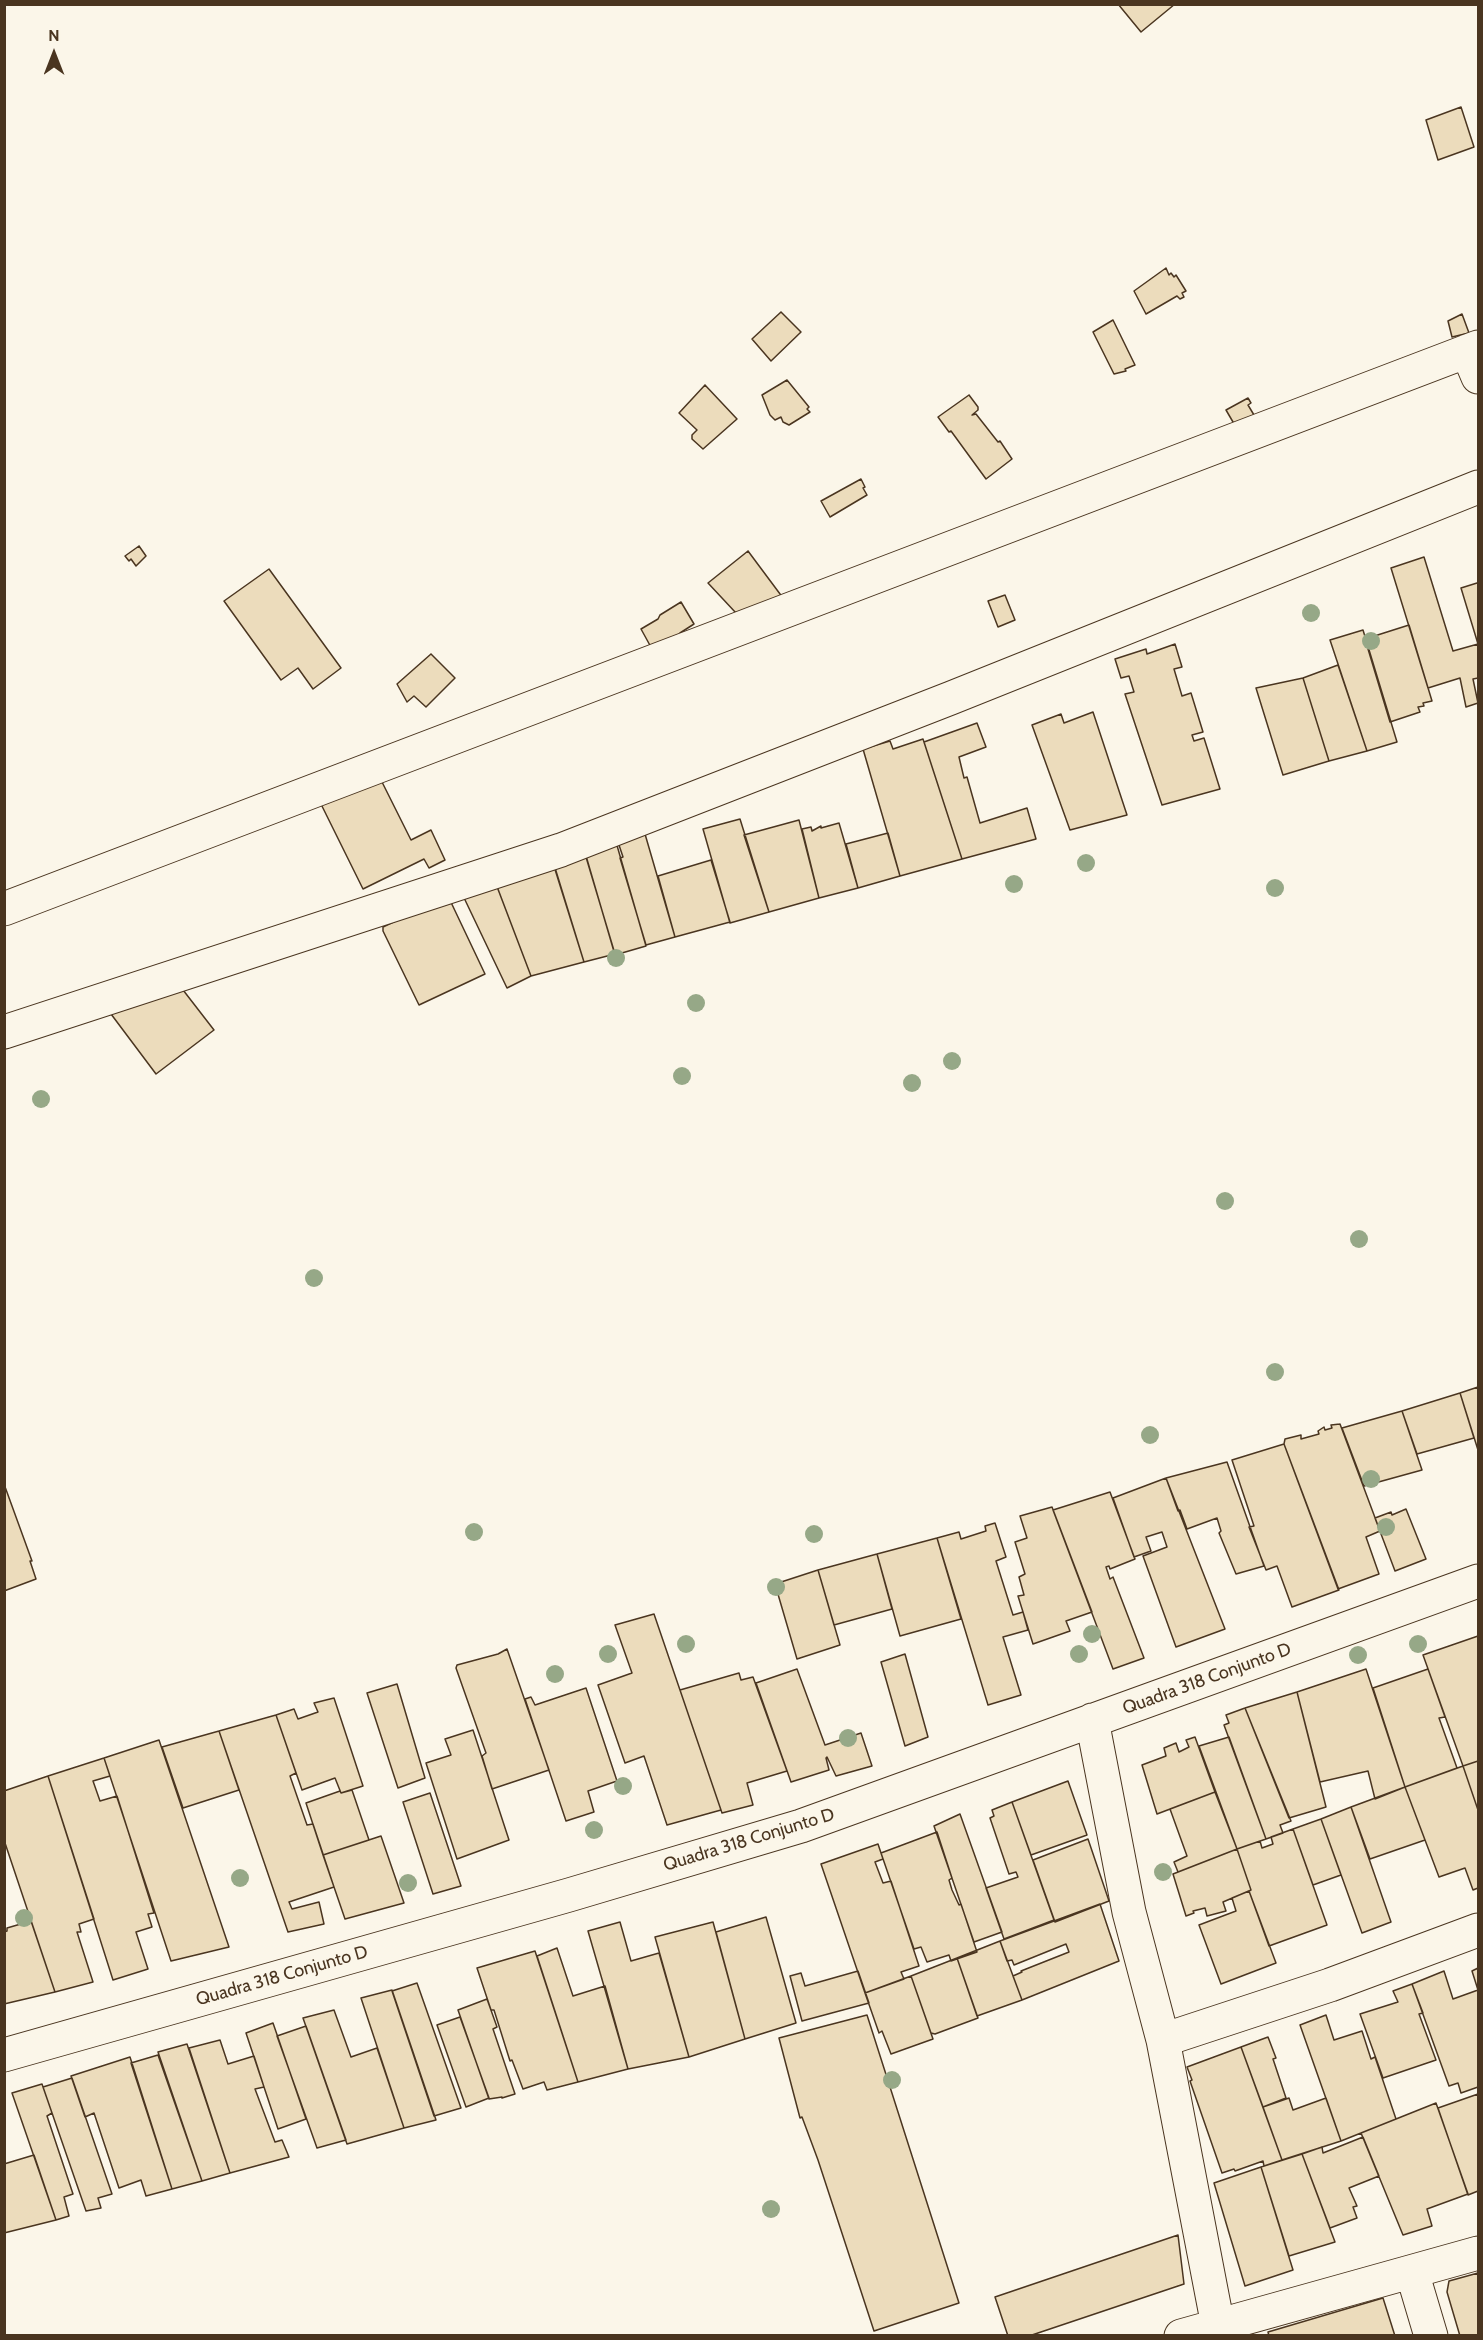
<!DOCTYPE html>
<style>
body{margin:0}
#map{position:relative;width:1483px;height:2340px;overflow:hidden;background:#fbf6e9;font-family:Cabin,sans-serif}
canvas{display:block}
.frame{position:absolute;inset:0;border:6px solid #4a3520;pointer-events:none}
.north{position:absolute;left:24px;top:24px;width:60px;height:60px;-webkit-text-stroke:4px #fbf6e9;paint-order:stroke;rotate:0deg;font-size:16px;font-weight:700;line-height:24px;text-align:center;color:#4a3520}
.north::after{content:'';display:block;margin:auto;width:21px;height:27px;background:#4a3520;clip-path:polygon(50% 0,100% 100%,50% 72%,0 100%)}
</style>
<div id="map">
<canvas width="1483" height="2340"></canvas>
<div class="frame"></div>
<div class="north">N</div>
</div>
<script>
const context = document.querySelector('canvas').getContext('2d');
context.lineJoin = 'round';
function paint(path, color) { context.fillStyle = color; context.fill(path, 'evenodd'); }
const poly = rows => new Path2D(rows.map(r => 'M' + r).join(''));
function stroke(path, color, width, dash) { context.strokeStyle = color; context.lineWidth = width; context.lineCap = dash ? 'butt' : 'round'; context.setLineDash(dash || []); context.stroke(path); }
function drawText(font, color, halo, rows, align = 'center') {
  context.font = font + ' Cabin,sans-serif'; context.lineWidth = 4.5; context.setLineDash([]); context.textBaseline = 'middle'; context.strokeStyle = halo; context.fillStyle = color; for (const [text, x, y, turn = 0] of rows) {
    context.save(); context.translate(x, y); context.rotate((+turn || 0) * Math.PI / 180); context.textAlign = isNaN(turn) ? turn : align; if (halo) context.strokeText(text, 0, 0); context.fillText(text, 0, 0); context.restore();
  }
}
const building = poly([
 [1118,4,1175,4,1141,32,1118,4],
 [1461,107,1474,147,1438,160,1426,120,1461,107],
 [1166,268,1169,275,1171,273,1174,277,1176,275,1186,291,1182,293,1184,297,1180,299,1177,296,1146,314,1134,291,1166,268],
 [781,312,801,332,771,361,752,339,781,312],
 [1462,314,1469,333,1452,337,1448,321,1462,314],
 [1113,320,1135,365,1125,369,1126,371,1114,374,1093,332,1113,320],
 [787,380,809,407,807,409,810,412,789,425,783,422,781,417,775,420,770,415,762,395,787,380],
 [705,385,737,419,703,449,692,439,692,435,697,430,679,413,705,385],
 [969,395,978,407,978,410,972,415,976,414,998,442,1000,441,1012,459,986,479,951,431,949,432,938,417,969,395],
 [1248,398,1251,403,1248,405,1260,425,1240,434,1226,410,1248,398],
 [861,479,865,487,863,488,867,495,830,517,821,501,861,479],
 [139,546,146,556,136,566,131,559,129,561,125,556,139,546],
 [748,551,783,598,736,613,708,583,748,551],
 [1424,557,1453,651,1478,644,1478,678,1473,679,1478,703,1466,707,1460,678,1428,688,1391,568,1424,557],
 [269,569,341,668,313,689,298,668,281,680,224,601,269,569],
 [1477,583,1478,583,1478,644,1461,588,1477,583],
 [1005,595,1015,620,998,627,988,601,1005,595],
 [681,602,694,624,680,633,681,634,652,649,641,629,658,619,660,615,681,602],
 [1409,625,1432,701,1423,703,1424,706,1418,707,1420,712,1390,722,1365,639,1409,625],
 [1363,630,1397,742,1367,751,1330,640,1363,630],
 [1175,644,1182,667,1174,669,1182,696,1191,693,1203,732,1192,735,1194,741,1204,738,1220,789,1162,805,1125,694,1134,692,1129,676,1121,678,1115,659,1146,649,1147,654,1175,644],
 [431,654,455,678,426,707,414,696,407,702,397,684,431,654],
 [1338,665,1367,751,1329,761,1303,678,1338,665],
 [1303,678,1329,761,1283,775,1256,688,1303,678],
 [1093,712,1127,815,1070,830,1032,725,1061,714,1064,723,1093,712],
 [977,723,986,747,959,757,964,778,967,777,980,823,1027,808,1036,839,962,859,924,742,977,723],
 [923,739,962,859,900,876,863,749,890,741,893,749,923,739],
 [374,766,411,840,431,830,445,860,429,868,424,859,363,889,316,794,374,766],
 [740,819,769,912,730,923,703,829,740,819],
 [799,820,819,898,769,912,744,835,799,820],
 [839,823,858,888,819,898,802,829,811,827,812,831,821,826,821,828,839,823],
 [888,833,900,876,858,888,846,844,888,833],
 [645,834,675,937,646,945,620,858,623,857,618,842,645,834],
 [616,842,646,946,615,955,584,849,616,842],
 [583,847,615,954,584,962,552,858,583,847],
 [711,860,730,922,675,937,658,876,711,860],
 [553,863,584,962,531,976,496,884,553,863],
 [493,876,531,976,507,988,456,881,493,876],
 [448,896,485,974,419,1005,383,931,383,927,448,896],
 [173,977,214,1030,156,1074,108,1010,173,977],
 [1478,1387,1478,1450,1460,1393,1478,1387],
 [1460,1393,1474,1438,1417,1454,1402,1411,1460,1393],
 [1402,1411,1422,1470,1364,1486,1342,1428,1402,1411],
 [1340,1424,1380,1531,1366,1537,1379,1574,1338,1589,1284,1444,1285,1439,1301,1435,1301,1439,1319,1434,1318,1431,1324,1427,1325,1430,1332,1428,1331,1425,1340,1424],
 [1284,1444,1339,1590,1292,1607,1277,1566,1266,1570,1249,1527,1254,1526,1232,1460,1284,1444],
 [1227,1462,1264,1566,1236,1574,1219,1533,1221,1531,1217,1518,1187,1529,1180,1510,1178,1511,1166,1478,1227,1462],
 [1166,1478,1225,1629,1176,1647,1143,1556,1167,1547,1162,1532,1146,1537,1151,1551,1134,1557,1113,1498,1166,1478],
 [4,1484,32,1561,30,1561,36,1579,4,1591,4,1484],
 [1110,1492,1135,1559,1110,1569,1109,1566,1106,1567,1110,1579,1113,1577,1144,1658,1113,1669,1053,1510,1110,1492],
 [1052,1507,1092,1612,1066,1621,1070,1631,1033,1644,1018,1596,1024,1595,1019,1577,1025,1574,1015,1542,1027,1538,1020,1516,1052,1507],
 [1406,1509,1426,1559,1395,1571,1375,1518,1391,1512,1392,1515,1406,1509],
 [995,1523,1006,1557,996,1561,1013,1615,1023,1612,1028,1630,1003,1637,1021,1695,988,1705,937,1538,959,1532,961,1539,986,1531,985,1526,995,1523],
 [937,1538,961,1619,900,1636,877,1554,937,1538],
 [877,1554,892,1609,834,1625,818,1570,877,1554],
 [818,1570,840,1645,797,1659,775,1584,818,1570],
 [654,1614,721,1810,667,1825,644,1756,625,1763,598,1685,632,1673,615,1625,654,1614],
 [1478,1636,1478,1761,1463,1766,1423,1655,1478,1636],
 [507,1649,549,1770,492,1789,482,1756,486,1753,456,1668,457,1665,498,1654,507,1649],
 [905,1654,928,1737,905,1746,881,1662,905,1654],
 [797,1669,825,1745,861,1733,872,1766,836,1776,827,1757,826,1758,829,1770,791,1782,756,1683,797,1669],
 [1366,1669,1405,1787,1375,1799,1368,1771,1320,1782,1297,1692,1366,1669],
 [1428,1669,1445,1717,1439,1718,1457,1768,1405,1787,1373,1688,1428,1669],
 [739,1673,741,1680,753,1677,787,1771,747,1783,753,1805,722,1813,680,1690,739,1673],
 [397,1684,425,1778,398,1788,367,1693,397,1684],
 [586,1688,617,1781,588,1791,594,1812,566,1821,525,1699,531,1697,535,1705,586,1688],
 [1297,1692,1326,1807,1289,1818,1245,1708,1297,1692],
 [334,1698,363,1786,341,1793,335,1778,302,1790,276,1715,294,1709,298,1719,318,1712,314,1703,334,1698],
 [1245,1708,1291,1821,1280,1825,1283,1833,1266,1839,1224,1725,1229,1723,1226,1715,1245,1708],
 [276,1715,296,1773,290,1776,307,1825,313,1824,334,1887,289,1902,292,1909,319,1902,324,1924,288,1932,219,1731,276,1715],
 [473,1730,509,1840,457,1859,426,1763,451,1755,445,1739,473,1730],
 [219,1731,239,1790,183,1808,162,1747,219,1731],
 [1195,1737,1215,1792,1157,1814,1142,1765,1166,1756,1164,1748,1176,1743,1179,1752,1189,1747,1186,1740,1195,1737],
 [1229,1737,1266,1839,1237,1849,1199,1746,1229,1737],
 [159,1740,229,1947,171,1961,104,1758,159,1740],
 [104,1758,110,1776,93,1781,100,1801,117,1796,154,1913,148,1914,152,1927,136,1932,148,1969,113,1980,48,1776,104,1758],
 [1478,1761,1478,1810,1463,1766,1478,1761],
 [1463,1766,1478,1810,1478,1888,1473,1890,1465,1868,1439,1877,1405,1787,1463,1766],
 [48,1776,94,1919,79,1924,81,1932,77,1932,93,1982,55,1992,4,1840,4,1791,48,1776],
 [1068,1781,1087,1835,1031,1855,1012,1802,1068,1781],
 [1405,1787,1425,1840,1370,1859,1351,1807,1405,1787],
 [352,1790,369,1840,323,1855,306,1803,340,1791,341,1793,352,1790],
 [1215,1792,1237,1849,1178,1872,1174,1862,1187,1856,1170,1809,1215,1792],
 [430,1793,461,1886,433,1894,403,1802,430,1793],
 [1012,1802,1054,1920,1004,1939,986,1888,1018,1877,1016,1872,1009,1874,990,1818,994,1816,992,1810,1012,1802],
 [1351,1807,1391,1922,1362,1933,1321,1819,1351,1807],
 [960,1814,1002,1932,974,1942,934,1826,960,1814],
 [1321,1819,1341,1875,1313,1885,1293,1829,1321,1819],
 [1293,1829,1327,1925,1269,1946,1249,1891,1251,1890,1237,1849,1260,1841,1262,1848,1273,1844,1271,1837,1293,1829],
 [937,1832,952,1878,949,1880,952,1890,959,1905,961,1904,977,1952,951,1961,949,1955,927,1962,921,1947,914,1949,881,1853,937,1832],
 [381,1836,404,1903,345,1919,323,1855,381,1836],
 [1088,1839,1109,1901,1055,1922,1033,1860,1088,1839],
 [878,1844,883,1859,875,1862,883,1883,891,1881,919,1966,901,1972,904,1979,865,1993,821,1864,878,1844],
 [1237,1849,1251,1890,1223,1902,1226,1911,1207,1916,1205,1908,1193,1911,1194,1913,1186,1916,1173,1874,1237,1849],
 [1249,1891,1276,1963,1221,1984,1199,1925,1236,1911,1232,1898,1249,1891],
 [1100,1904,1119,1961,1022,2000,1013,1976,1022,1972,1021,1971,1069,1952,1066,1944,1014,1965,1012,1960,1007,1961,1000,1941,1100,1904],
 [766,1917,796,2023,745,2039,716,1932,766,1917],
 [31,1921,55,1992,4,2004,4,1932,7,1931,7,1928,31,1921],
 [620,1922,631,1961,659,1953,689,2057,628,2069,588,1931,620,1922],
 [713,1922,745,2039,689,2057,655,1937,713,1922],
 [1000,1941,1022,2000,977,2016,957,1958,1000,1941],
 [557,1948,573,1996,605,1986,628,2069,578,2082,537,1956,557,1948],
 [535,1951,578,2082,547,2090,544,2082,523,2089,512,2060,510,2061,494,2010,491,2010,477,1968,535,1951],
 [957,1958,978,2018,935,2034,931,2033,911,1976,957,1958],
 [1478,1968,1478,1990,1472,1971,1478,1968],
 [858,1971,869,2003,802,2021,790,1976,801,1973,805,1986,858,1971],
 [1444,1971,1453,1999,1478,1990,1478,2087,1461,2093,1458,2083,1449,2086,1412,1984,1444,1971],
 [911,1976,933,2039,891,2054,882,2031,879,2033,865,1993,911,1976],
 [417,1983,461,2108,434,2116,392,1991,417,1983],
 [1412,1984,1423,2013,1419,2014,1436,2060,1383,2078,1360,2014,1398,2002,1393,1991,1412,1984],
 [392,1990,436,2120,404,2128,361,1998,392,1990],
 [487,1999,497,2027,493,2029,515,2094,502,2098,502,2097,489,2099,458,2010,487,1999],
 [334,2010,351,2057,377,2048,404,2128,347,2144,303,2018,334,2010],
 [867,2015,959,2303,874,2331,818,2160,802,2117,800,2118,779,2038,867,2015],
 [1326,2015,1334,2040,1362,2031,1371,2059,1375,2057,1396,2119,1341,2141,1300,2025,1326,2015],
 [460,2017,489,2098,466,2107,437,2025,460,2017],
 [273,2023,306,2119,278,2129,246,2033,273,2023],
 [306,2026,346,2140,317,2148,277,2036,306,2026],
 [1268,2037,1276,2058,1273,2059,1286,2098,1263,2107,1241,2047,1268,2037],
 [220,2040,228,2064,254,2056,264,2087,255,2089,275,2142,282,2140,289,2157,230,2173,189,2048,220,2040],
 [187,2044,230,2173,202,2181,158,2052,187,2044],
 [1241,2047,1282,2160,1264,2166,1263,2161,1235,2171,1234,2169,1222,2173,1190,2081,1192,2080,1187,2067,1241,2047],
 [158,2055,202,2181,172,2189,131,2063,158,2055],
 [130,2057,172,2189,146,2196,141,2180,119,2188,94,2113,85,2117,71,2076,130,2057],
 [72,2078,112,2194,98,2198,101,2208,86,2211,43,2087,72,2078],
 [42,2084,52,2113,47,2116,73,2194,64,2197,69,2216,56,2220,12,2093,42,2084],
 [1478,2094,1478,2191,1468,2195,1438,2108,1478,2094],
 [1289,2098,1293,2110,1326,2098,1341,2141,1282,2160,1263,2107,1289,2098],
 [1436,2103,1468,2194,1427,2209,1432,2226,1403,2235,1361,2133,1436,2103],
 [1363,2137,1379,2176,1349,2188,1357,2206,1353,2207,1357,2218,1330,2228,1302,2154,1322,2147,1323,2153,1363,2137],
 [1302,2154,1335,2242,1289,2256,1261,2167,1302,2154],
 [34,2155,56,2220,4,2233,4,2164,34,2155],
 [1261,2167,1293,2270,1245,2286,1214,2183,1261,2167],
 [1178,2235,1184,2284,1029,2336,1008,2336,995,2297,1178,2235],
 [1478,2273,1478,2336,1460,2336,1447,2292,1449,2281,1478,2273],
 [1383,2298,1395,2336,1269,2336,1268,2332,1383,2298]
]);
paint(building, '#ecdcbc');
stroke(building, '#4a3520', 1.5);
const street = poly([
 [1467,351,1478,377],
 [4,909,1478,347],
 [4,1032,561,850,951,698,1478,487],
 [1092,1720,1129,1912,1163,2040,1218,2326],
 [1163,2040,1330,1985,1478,1930],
 [4,2055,569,1895,801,1826,1478,1581],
 [1412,2272,1431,2336],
 [1181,2336,1478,2253]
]);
stroke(street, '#4a3520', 35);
stroke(street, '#fbf6e9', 33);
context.fillStyle = '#96a887';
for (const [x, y] of [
 [1311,613],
 [1371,641],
 [1086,863],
 [1014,884],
 [1275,888],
 [616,958],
 [696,1003],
 [952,1061],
 [682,1076],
 [912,1083],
 [41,1099],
 [1225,1201],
 [1359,1239],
 [314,1278],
 [1275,1372],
 [1150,1435],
 [1371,1479],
 [1386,1527],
 [474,1532],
 [814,1534],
 [776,1587],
 [1092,1634],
 [686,1644],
 [1418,1644],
 [608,1654],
 [1079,1654],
 [1358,1655],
 [555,1674],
 [848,1738],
 [623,1786],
 [594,1830],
 [1163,1872],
 [240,1878],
 [408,1883],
 [24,1918],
 [892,2080],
 [771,2209]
]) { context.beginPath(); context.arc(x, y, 9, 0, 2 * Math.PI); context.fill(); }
drawText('18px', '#4a3520', '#fbf6e9', [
 ["Quadra 318 Conjunto D",1207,1679,-20],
 ["Quadra 318 Conjunto D",749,1840,-17],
 ["Quadra 318 Conjunto D",282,1976,-16]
]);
</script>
